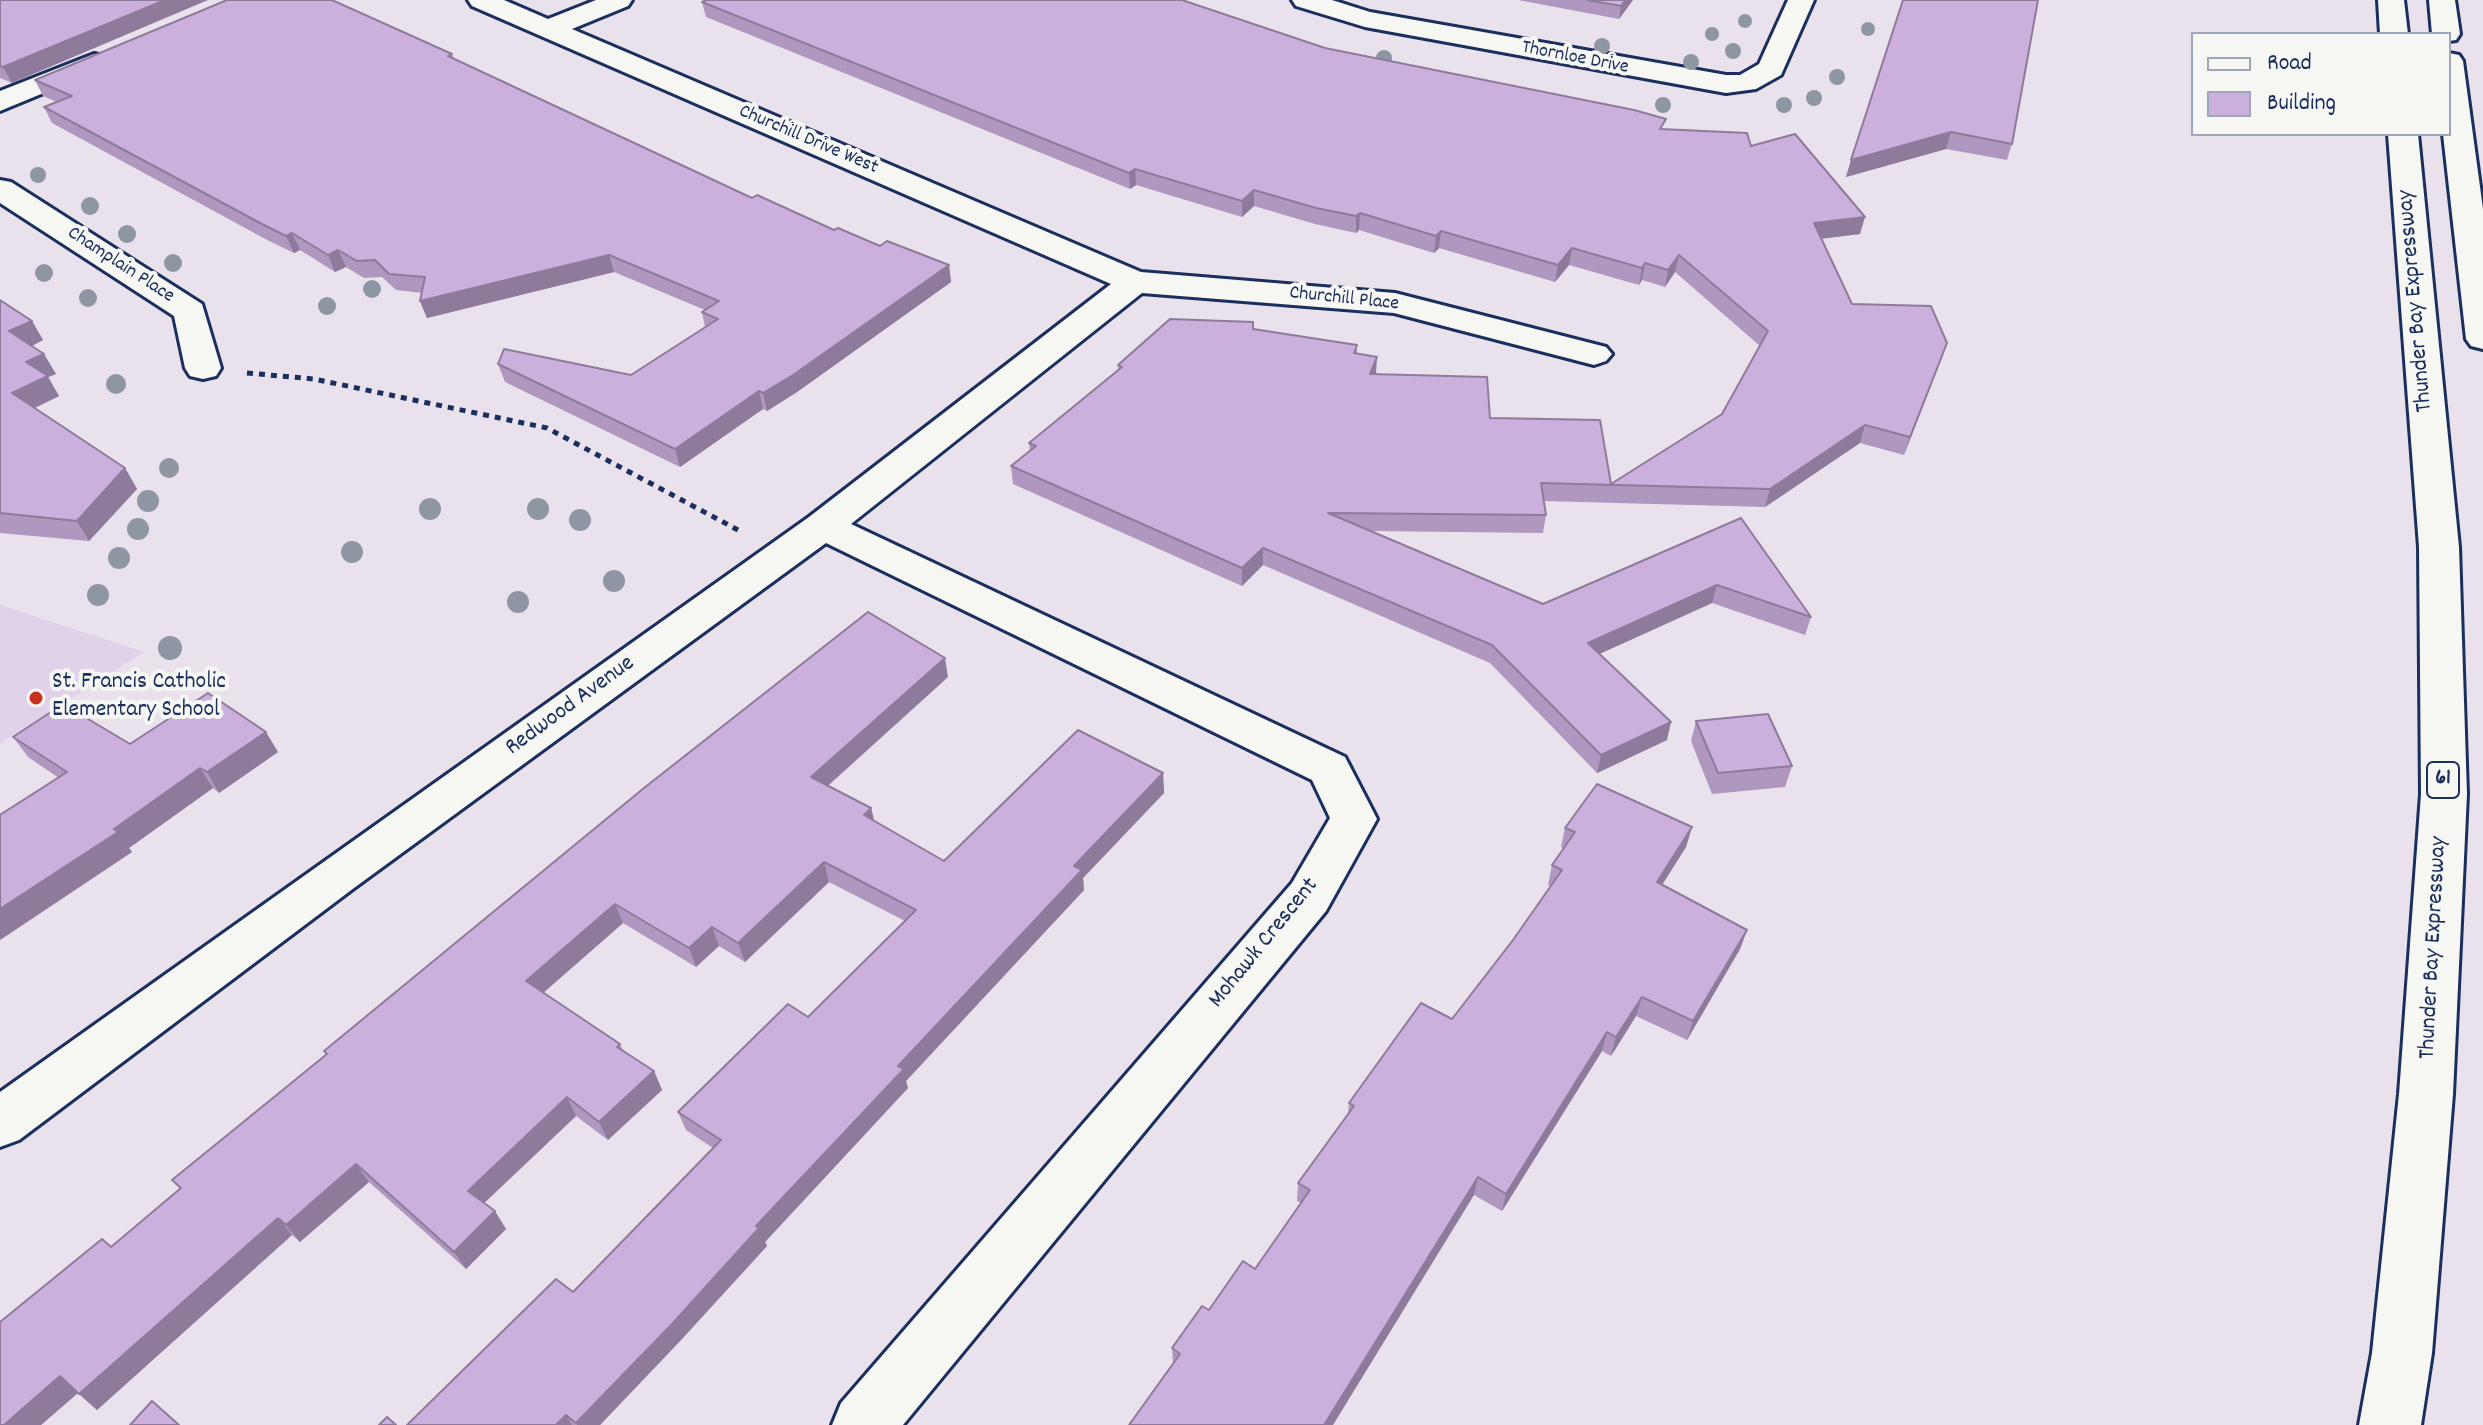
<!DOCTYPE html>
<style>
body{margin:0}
#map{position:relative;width:2483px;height:1425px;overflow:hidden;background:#e9e1ec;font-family:Dekko,sans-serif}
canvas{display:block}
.legend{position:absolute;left:2191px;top:32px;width:260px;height:104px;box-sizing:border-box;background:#f6f6f2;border:2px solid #9ea6b7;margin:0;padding:10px 14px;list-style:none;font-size:24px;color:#1b2f5e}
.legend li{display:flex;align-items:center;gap:16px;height:40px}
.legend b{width:40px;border:2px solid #9ea6b7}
</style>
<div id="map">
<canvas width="2483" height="1425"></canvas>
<ul class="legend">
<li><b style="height:10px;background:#f6f6f2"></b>Road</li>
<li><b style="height:22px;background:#cbb0de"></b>Building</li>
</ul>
</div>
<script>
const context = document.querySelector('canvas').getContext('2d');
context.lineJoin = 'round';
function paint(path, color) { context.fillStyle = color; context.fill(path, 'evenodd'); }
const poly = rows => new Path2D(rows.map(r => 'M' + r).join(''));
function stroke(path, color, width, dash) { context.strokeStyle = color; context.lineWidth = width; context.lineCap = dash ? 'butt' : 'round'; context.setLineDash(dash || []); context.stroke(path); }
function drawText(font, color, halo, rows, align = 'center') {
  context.font = font + ' Dekko,sans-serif'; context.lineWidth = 8; context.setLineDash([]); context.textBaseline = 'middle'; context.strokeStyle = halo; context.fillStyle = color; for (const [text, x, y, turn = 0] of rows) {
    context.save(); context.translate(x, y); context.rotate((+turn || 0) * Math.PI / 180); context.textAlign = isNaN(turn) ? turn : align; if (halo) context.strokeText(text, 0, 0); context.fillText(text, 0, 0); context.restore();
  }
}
paint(poly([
 [0,605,144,652,0,744]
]), '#e0d2e8');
const street = poly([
 [468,0,504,0,548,19,596,0,632,0,628,6,572,29,1141,272,1395,293,1606,347,1612,354,1606,361,1594,365,1394,313,1142,293,851,524,1345,757,1377,819,1326,911,903,1425,832,1425,841,1403,1292,883,1330,818,1312,780,826,543,354,888,19,1140,0,1147,0,1092,809,517,1111,284,472,6,468,0],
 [1292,0,1332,0,1370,12,1726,75,1740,75,1759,64,1788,0,1814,0,1781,75,1756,89,1726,93,1365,27,1296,6,1292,0],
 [94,54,104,56,108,62,104,68,0,111,0,91,94,54],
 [0,180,11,182,202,304,221,368,216,376,203,379,190,376,185,368,174,316,0,203,0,180]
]);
const highway = poly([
 [2378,0,2404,0,2408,34,2380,34,2378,0],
 [2429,0,2455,0,2460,34,2456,40,2449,41,2449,34,2432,34,2429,0],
 [2449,53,2459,55,2463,61,2483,209,2483,349,2471,346,2466,339,2443,134,2449,134,2449,53],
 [2388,134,2418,134,2459,547,2467,794,2453,1094,2432,1353,2421,1425,2359,1425,2372,1353,2399,1094,2421,794,2419,547,2388,134]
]);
stroke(street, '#1b2f5e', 6);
stroke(highway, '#1b2f5e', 6);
stroke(poly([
 [247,373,314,379,547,428,738,530]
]), '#1b2f5e', 5, [6, 6]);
paint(street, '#f6f6f2');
paint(highway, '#f6f6f2');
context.fillStyle = '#8f96a3';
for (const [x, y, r] of [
 [1745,21,7],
 [1868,29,7],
 [1712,34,7],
 [1602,46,8],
 [1733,51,8],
 [1384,58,8],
 [1691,62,8],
 [1837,77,8],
 [1814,98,8],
 [1663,105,8],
 [1784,105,8],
 [38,175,8],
 [90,206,9],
 [127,234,9],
 [173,263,9],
 [44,273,9],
 [372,289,9],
 [88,298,9],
 [327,306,9],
 [116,384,10],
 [169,468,10],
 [148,501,11],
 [430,509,11],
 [538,509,11],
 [580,520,11],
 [138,529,11],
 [352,552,11],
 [119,558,11],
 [614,581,11],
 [98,595,11],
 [518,602,11],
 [170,648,12]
]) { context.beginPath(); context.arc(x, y, r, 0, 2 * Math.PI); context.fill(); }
paint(poly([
 [0,0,12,83,0,78],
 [1518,0,1633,0,1619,19],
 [1903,0,2012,144,2007,160,1946,149,1846,177],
 [702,2,1325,48,1664,129,1751,146,1860,234,1821,239,1852,304,1941,360,1904,455,1860,443,1765,507,1544,501,1546,515,1543,533,1371,531,1543,604,1741,518,1811,617,1805,635,1712,603,1599,654,1667,740,1597,773,1490,663,1263,565,1242,586,1013,484,1011,466,1030,451,1029,443,1118,370,1118,365,1253,329,1357,345,1357,354,1376,374,1490,418,1611,484,1722,414,1760,346,1675,272,1665,287,1642,280,1639,285,1569,265,1555,282,1439,248,1434,253,1359,230,1356,233,1315,224,1254,206,1242,217,1136,185,1130,189,706,17],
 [452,54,454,59,752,198,834,230,880,246,949,265,951,282,797,392,767,411,763,409,680,467,505,382,498,364,631,375,705,327,702,312,705,310,614,272,427,318,420,301,422,293,396,290,382,277,364,278,346,267,335,272,300,250,294,253,269,241,52,123,44,107,57,102,43,96,35,80],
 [0,300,32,321,43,340,32,346,56,374,48,377,59,396,35,408,125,468,137,489,89,541,0,533],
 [948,677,828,786,871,808,874,820,944,861,1163,773,1164,793,1083,878,1084,890,906,1081,908,1088,765,1242,767,1246,681,1340,600,1425,407,1425,573,1292,713,1148,686,1130,678,1112,808,1017,905,921,829,882,745,962,719,946,696,967,623,923,543,993,620,1044,624,1052,654,1071,662,1090,608,1140,576,1116,484,1203,506,1229,466,1269,369,1182,300,1242,292,1235,97,1410,78,1393,41,1425,0,1425,180,1189,172,1180,326,1055,324,1051],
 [1696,721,1792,766,1785,787,1712,794,1691,741],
 [13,737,130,744,278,752,219,793,213,788,129,848,132,852,0,940,0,815,59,778,28,757],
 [1692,827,1686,847,1662,885,1747,930,1740,949,1687,1040,1636,1016,1611,1056,1602,1051,1502,1211,1474,1195,1173,1364,1172,1348,1209,1310,1255,1269,1301,1203,1297,1201,1298,1183,1348,1114,1349,1103,1452,1019,1513,940,1551,886,1548,885,1552,865,1564,849,1561,847,1565,828]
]), '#af97bf');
paint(poly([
 [165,0,208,0,12,83,3,67],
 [1626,0,1633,0,1619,19,1621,6],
 [1951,132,1946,149,1846,177,1851,160],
 [1135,169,1136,185,1130,189,1129,173],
 [1254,190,1254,206,1242,217,1242,201],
 [1360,213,1359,230,1356,233,1356,216],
 [1865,217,1860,234,1809,240,1814,223],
 [1441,231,1439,248,1434,253,1436,236],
 [292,233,300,250,294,253,286,236],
 [1572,248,1569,265,1555,282,1558,265],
 [338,250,346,267,335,272,328,255],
 [609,255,614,272,427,318,420,301],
 [1679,255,1675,272,1665,287,1668,270],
 [1645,263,1642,280,1639,285,1642,268],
 [949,265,951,282,797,392,767,411,763,393],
 [32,321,43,340,21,351,9,331],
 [1947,343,1941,360,1904,455,1910,437],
 [44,354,56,374,48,377,59,396,24,413,12,393,26,362],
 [1377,357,1376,374,1370,374],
 [759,391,763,409,680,467,675,449],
 [1865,425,1860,443,1765,507,1770,489],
 [125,468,137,489,89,541,77,521],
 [1263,548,1263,565,1242,586,1242,568],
 [1717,585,1712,603,1584,661,1588,643],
 [945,658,948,677,816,796,811,777],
 [1671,722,1667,740,1597,773,1601,755],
 [266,732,278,752,219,793,207,772],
 [200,768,213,788,129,848,132,852,0,940,0,909],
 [1163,773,1164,793,1083,878,1084,890,906,1081,908,1088,765,1242,767,1246,681,1340,600,1425,577,1425,576,1423,756,1226,1074,866],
 [871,808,876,828,864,815],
 [1692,827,1686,847,1651,902,1657,882],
 [824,862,829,882,745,962,738,943],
 [615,904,623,923,535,1000,526,981],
 [712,927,719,946,696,967,689,948],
 [1747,930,1740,949,1687,1040,1693,1021],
 [1642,997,1636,1016,1611,1056,1616,1037],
 [1607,1032,1602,1051,1502,1211,1506,1194],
 [654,1071,662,1090,608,1140,599,1122],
 [567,1097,576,1116,479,1208,468,1191],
 [356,1164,369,1182,300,1242,286,1225],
 [1478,1177,1474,1195,1333,1425,1324,1425],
 [495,1211,506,1229,466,1269,454,1252],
 [278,1218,292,1235,97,1410,79,1394],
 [60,1376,79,1392,41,1425,4,1425],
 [566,1415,572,1425,556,1425]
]), '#8e7b9b');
const building = poly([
 [0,0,165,0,3,67,0,66,0,0],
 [227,0,332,0,452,54,448,56,752,198,757,195,834,230,838,228,880,246,887,241,949,265,793,375,763,393,759,391,675,449,498,364,504,349,631,375,718,319,702,312,719,301,609,255,420,301,425,277,389,274,375,260,357,261,338,250,328,255,292,233,286,236,262,224,44,107,72,96,35,80,227,0],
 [707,0,1182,0,1325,48,1634,110,1666,119,1660,129,1747,133,1751,146,1795,134,1865,217,1814,223,1852,304,1931,306,1947,343,1910,437,1865,425,1770,489,1541,483,1546,515,1328,513,1543,604,1741,518,1811,617,1717,585,1588,643,1671,722,1601,755,1492,645,1263,548,1242,568,1011,466,1036,446,1029,443,1122,367,1118,365,1170,319,1253,322,1253,329,1357,345,1354,353,1377,357,1370,374,1487,377,1490,418,1600,420,1611,484,1722,414,1768,331,1679,255,1668,270,1645,263,1642,268,1572,248,1558,265,1441,231,1436,236,1360,213,1356,216,1316,208,1254,190,1242,201,1135,169,1129,173,702,2,707,0],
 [1587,0,1626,0,1621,6,1587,0],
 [1903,0,2038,0,2012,144,1951,132,1851,160,1903,0],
 [0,300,32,321,9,331,44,354,26,362,48,376,12,393,125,468,77,521,0,513,0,300],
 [868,612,945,658,811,777,871,808,864,815,944,861,1078,730,1163,773,1074,866,1082,870,898,1066,904,1069,756,1226,759,1228,672,1324,576,1423,566,1415,556,1425,407,1425,556,1279,573,1292,721,1140,678,1112,788,1004,808,1017,916,910,824,862,738,943,712,927,689,948,615,904,526,981,620,1044,617,1047,654,1071,599,1122,567,1097,468,1191,495,1211,454,1252,356,1164,286,1225,278,1218,79,1394,60,1376,4,1425,0,1425,0,1322,102,1239,111,1247,181,1188,172,1180,327,1054,324,1051,644,788,868,612],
 [208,693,266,732,207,772,200,768,114,829,118,832,0,909,0,815,67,772,13,737,63,704,130,744,208,693],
 [1768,714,1792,766,1718,773,1696,721,1768,714],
 [1597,784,1692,827,1657,882,1747,930,1693,1021,1642,997,1616,1037,1607,1032,1506,1194,1478,1177,1324,1425,1129,1425,1180,1354,1172,1348,1202,1306,1209,1310,1243,1261,1255,1269,1310,1190,1298,1183,1354,1106,1349,1103,1421,1003,1452,1019,1513,940,1562,870,1552,865,1575,832,1565,828,1597,784],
 [152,1401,179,1425,130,1425,152,1401],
 [387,1417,396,1425,379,1425,387,1417]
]);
paint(building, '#cbb0de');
stroke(building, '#8e7b9b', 2);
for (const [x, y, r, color] of [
 [36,698,8,"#c8321e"]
]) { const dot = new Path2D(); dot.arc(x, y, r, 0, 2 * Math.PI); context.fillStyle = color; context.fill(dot); stroke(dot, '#f6f6f2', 3); }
drawText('20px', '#1b2f5e', '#f6f6f2', [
 ["Thornloe Drive",1575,59,11],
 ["Churchill Drive West",808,141,23],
 ["Champlain Place",120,266,33],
 ["Churchill Place",1344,300,6]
]);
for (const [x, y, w] of [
 [2443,780,32]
]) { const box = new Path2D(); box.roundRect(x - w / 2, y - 18, w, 36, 6); context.fillStyle = '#f6f6f2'; context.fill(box); stroke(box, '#1b2f5e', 2); }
drawText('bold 22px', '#1b2f5e', null, [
 ["61",2443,780]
]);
drawText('24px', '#1b2f5e', '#f6f6f2', [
 ["Thunder Bay Expressway",2417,301,-95],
 ["Redwood Avenue",571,707,-36],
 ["Mohawk Crescent",1265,944,-51],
 ["Thunder Bay Expressway",2435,948,-87]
]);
drawText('24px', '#1b2f5e', '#f6f6f2', [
 ["St. Francis Catholic",52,684],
 ["Elementary School",52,712]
], 'left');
</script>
